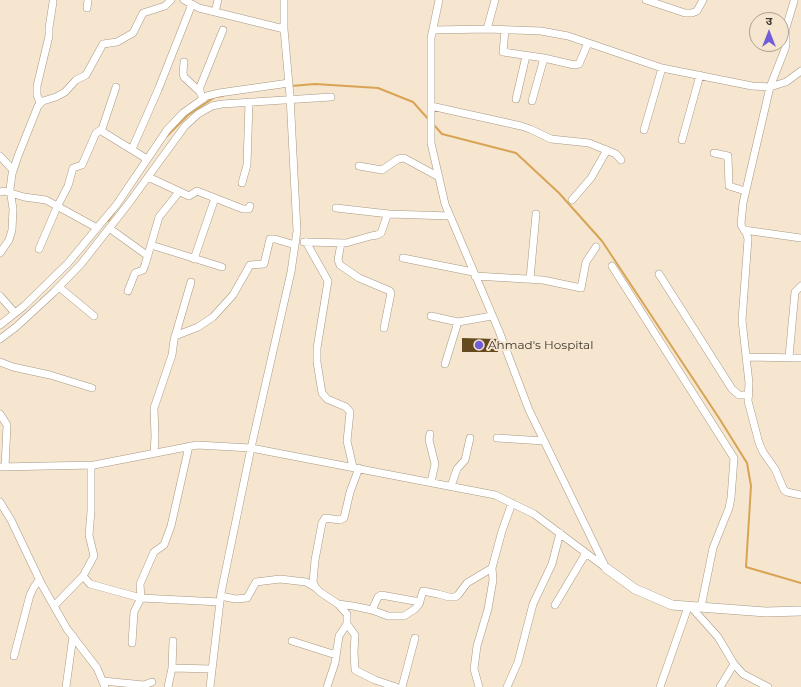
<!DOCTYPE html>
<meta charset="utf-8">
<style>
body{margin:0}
#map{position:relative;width:801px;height:687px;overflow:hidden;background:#f6e6cf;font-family:Montserrat,"Noto Sans Devanagari",sans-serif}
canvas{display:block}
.north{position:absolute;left:749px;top:12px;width:40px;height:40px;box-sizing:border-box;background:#f6e6cf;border:1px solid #aca08f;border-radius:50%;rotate:0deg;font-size:11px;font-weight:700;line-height:16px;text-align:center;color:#3e382f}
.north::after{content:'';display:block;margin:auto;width:14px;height:18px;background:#715dd7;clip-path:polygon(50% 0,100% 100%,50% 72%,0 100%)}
</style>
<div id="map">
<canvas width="801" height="687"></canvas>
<div class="north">उ</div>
</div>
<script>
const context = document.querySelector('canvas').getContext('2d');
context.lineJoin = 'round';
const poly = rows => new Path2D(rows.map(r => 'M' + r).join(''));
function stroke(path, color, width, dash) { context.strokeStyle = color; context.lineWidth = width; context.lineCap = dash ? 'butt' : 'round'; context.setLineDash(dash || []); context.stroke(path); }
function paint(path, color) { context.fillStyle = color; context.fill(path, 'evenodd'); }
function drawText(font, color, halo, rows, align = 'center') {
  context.font = font + ' Montserrat,sans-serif'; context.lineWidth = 4; context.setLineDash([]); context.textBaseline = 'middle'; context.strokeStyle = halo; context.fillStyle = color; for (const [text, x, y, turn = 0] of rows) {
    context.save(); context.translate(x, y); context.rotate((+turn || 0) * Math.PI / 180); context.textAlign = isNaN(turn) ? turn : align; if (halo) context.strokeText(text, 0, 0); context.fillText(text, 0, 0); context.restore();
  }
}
stroke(poly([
 [291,86,315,84,378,88,413,102,429,120],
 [434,125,442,134,516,153,559,193,602,241,719,418,747,463,751,486,746,567,801,583],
 [166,137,188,115,215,97,223,96],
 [108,221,114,213]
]), '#d8a454', 2);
paint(poly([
 [462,338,497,339,498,343,498,352,462,352]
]), '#654a1f');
const minor = poly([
 [184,0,199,8,284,29],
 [439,0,431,38,431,143,445,204,499,331,529,410,605,566],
 [646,0,685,13,692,13,697,11,703,0],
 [794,1,786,28,786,44,785,49,770,87,743,203,741,224,742,227,746,232,748,239,742,320,749,383,748,401,759,443,763,452,775,469,784,490,787,492,801,495],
 [87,8,88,0],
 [215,12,218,0],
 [487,29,495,0],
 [433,30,487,29,541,31,568,36,662,68,752,86,770,87,786,82,801,71],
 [505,30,503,52,544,58,574,65,579,64,588,43],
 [184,62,183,73,184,77,200,92],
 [116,87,102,129,103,132,147,159],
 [203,99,200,92,200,87,223,30],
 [516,99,526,56],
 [532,101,544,58],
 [40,103,37,95,37,86,49,36,49,28,53,2],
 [431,106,521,126,530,129,551,139,589,143,616,154,621,160],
 [644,130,662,68],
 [682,140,700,75],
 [132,149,158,90,192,4],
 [714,153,728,156,729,186,745,191],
 [0,156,13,170],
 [359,166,382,170,398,159,404,158,439,177],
 [148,177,189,196,197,191,243,209,249,209,250,206],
 [242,183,247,165,249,102],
 [0,192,4,191,24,197,46,200,97,228],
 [572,200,591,178,607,150],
 [336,208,389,214],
 [109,228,148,256],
 [744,230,801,238],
 [304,242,346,243,371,236,377,235,381,233,387,216,389,214,450,216],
 [306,242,328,281,317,348,317,362,322,393,327,399,346,407,350,412,347,441,353,467],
 [341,243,338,260,340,265,359,278,390,291,391,293,384,328],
 [151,245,222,267],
 [39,249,57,207,68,186,73,168,82,165,96,133,102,129],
 [0,253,9,240,12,230,13,209,10,189,12,174,18,156,38,106,43,101,56,97,65,92,76,80,86,75,103,44,117,42,133,33,143,13,165,6,171,0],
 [403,258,473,272],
 [194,259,215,198],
 [612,266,734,458,731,498,729,508,713,548,701,607],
 [659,274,732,389,739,395,749,395],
 [475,276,543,280,581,288,586,262,596,247],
 [530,279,536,214],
 [59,287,94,316],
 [128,291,135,273,143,270,145,265,159,217,179,192],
 [0,296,15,313],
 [431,316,458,322,492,316],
 [0,325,24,306,68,263,117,204,167,130,183,113,207,96,219,93,289,83],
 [175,336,198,327,213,317,233,295,250,265,264,264,270,239,275,239,295,245],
 [0,339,16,327,54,292,81,264,129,203,185,126,198,114,212,106,222,104,331,97],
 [746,357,801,358],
 [789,357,795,292,801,286],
 [0,362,13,367,50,375,92,388],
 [445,364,458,322],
 [0,414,7,425,5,467],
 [430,434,429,440,435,464,431,482],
 [497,438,544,441],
 [154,453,155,437,154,408,172,355,174,340,191,282],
 [0,467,94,465,197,445,251,448,495,495,534,514,606,568],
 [359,468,350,492,344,518,340,520,325,518,322,523,315,560,313,582,316,588,320,592,338,604,347,614,347,624,355,635,354,652,355,670,375,680,396,687],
 [451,486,457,469,465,460,470,438],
 [0,502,11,520,42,585,67,629,97,668,105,687],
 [83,576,90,584,141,598,220,602],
 [221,596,235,599,247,598,256,582,280,579,306,582,316,588],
 [338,604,353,606,372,610,388,616,404,616,415,609,419,604,423,591,438,594,449,597,455,597,458,595,467,583,492,568],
 [555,605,586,553],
 [54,606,83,576,94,556,89,535,91,511,91,465],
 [692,608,718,637,734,664,743,674,768,687],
 [372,610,378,597,381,595,420,602],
 [292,641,336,655],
 [132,643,134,612,141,598,140,584,154,552,164,545,171,526,189,446],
 [14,656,30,595,34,587,39,580],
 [172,668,212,669],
 [103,681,144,685,152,682],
 [66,687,73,636],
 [168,687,172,668,173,641],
 [210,687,221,593,251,448,291,272,297,231,290,96,284,29,284,0],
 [327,687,335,663,339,636,347,624],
 [402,687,415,638],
 [479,687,474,669,477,646,488,609,493,580,492,568,502,531,512,503],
 [507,687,518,662,533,604,552,564,560,533],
 [660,687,688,607],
 [720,687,734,664]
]);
const major = poly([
 [606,568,635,589,672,605,766,612,801,611]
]);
stroke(minor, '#a79883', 8);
stroke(major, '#a79883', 10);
stroke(minor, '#fff', 7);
stroke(major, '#fff', 9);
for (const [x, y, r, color] of [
 [479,345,5,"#715dd7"]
]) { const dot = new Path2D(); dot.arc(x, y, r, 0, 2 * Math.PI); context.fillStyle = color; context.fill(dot); stroke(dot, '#f6e6cf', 1.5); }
drawText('12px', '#3e382f', '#f6e6cf', [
 ["Ahmad's Hospital",488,345]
], 'left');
</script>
